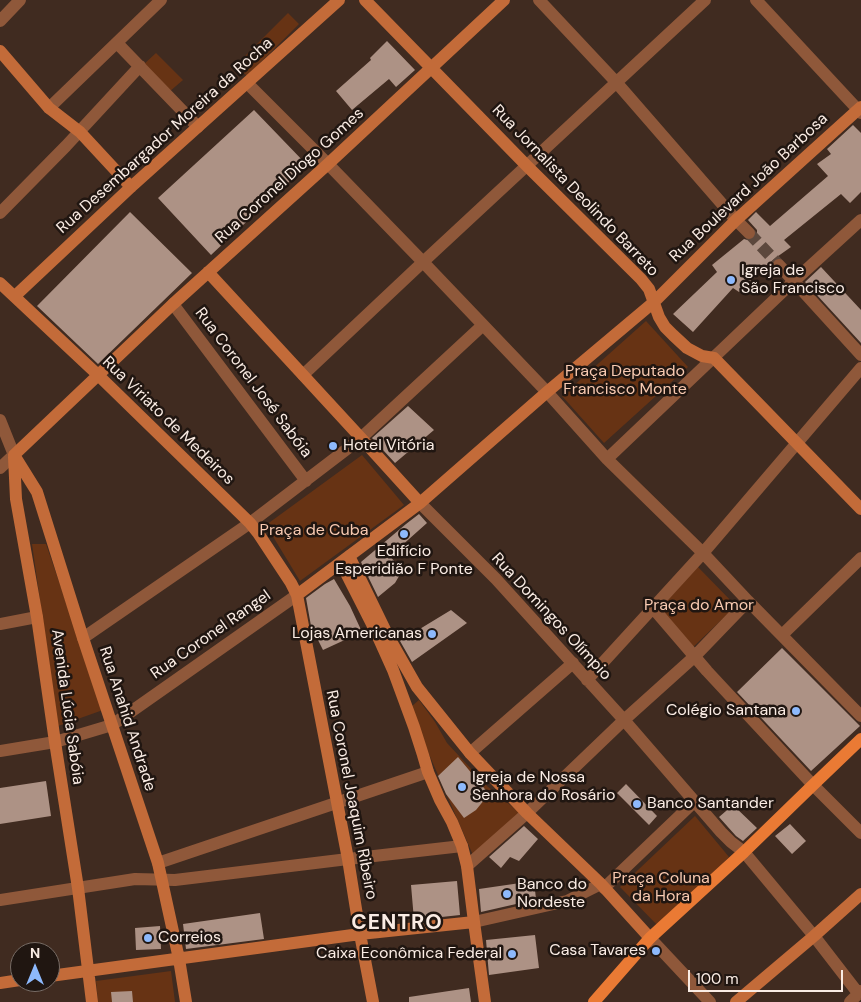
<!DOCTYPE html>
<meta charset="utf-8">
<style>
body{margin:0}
#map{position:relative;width:861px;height:1002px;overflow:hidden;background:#402b20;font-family:"DM Sans",sans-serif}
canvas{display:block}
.north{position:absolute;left:10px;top:942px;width:50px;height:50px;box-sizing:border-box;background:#201611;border:1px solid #776c65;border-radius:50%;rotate:0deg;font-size:14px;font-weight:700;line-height:20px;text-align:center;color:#faece4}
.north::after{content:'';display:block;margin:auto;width:18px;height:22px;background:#8db9fc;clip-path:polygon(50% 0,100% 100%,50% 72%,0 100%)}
.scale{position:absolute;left:688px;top:970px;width:155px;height:22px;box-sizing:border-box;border:2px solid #faece4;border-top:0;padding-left:6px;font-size:15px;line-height:18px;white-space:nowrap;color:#faece4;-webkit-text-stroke:4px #201611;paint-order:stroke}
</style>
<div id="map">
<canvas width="861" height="1002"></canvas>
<div class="north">N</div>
<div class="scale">100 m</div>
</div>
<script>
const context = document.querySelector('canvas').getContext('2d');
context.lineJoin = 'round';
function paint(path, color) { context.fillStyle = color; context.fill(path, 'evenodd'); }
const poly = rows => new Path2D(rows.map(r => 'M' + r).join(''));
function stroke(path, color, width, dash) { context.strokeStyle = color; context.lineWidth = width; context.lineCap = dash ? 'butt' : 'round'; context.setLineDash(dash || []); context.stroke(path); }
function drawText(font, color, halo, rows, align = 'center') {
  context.font = font + ' "DM Sans",sans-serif'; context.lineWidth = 5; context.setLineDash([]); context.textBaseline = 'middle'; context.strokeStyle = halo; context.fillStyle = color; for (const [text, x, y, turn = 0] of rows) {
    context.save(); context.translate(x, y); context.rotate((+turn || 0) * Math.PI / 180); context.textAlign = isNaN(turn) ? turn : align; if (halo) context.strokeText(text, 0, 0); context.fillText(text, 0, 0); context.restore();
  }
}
paint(poly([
 [288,13,299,24,247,76,236,65],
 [156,53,183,80,169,92,143,65],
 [646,321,688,367,604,443,562,396],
 [362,455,404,505,300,581,266,525],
 [32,544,46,544,103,710,58,726],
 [697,566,736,606,691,649,657,612],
 [419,700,435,722,447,743,487,786,526,818,476,862,425,745,412,706],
 [695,816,729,857,661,929,620,887],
 [171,971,175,1002,98,1002,96,981]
]), '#673314');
paint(poly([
 [387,41,415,70,396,87,389,79,352,110,336,91,371,60,370,58],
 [254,110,307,165,211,255,158,198],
 [853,125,861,133,861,192,850,203,841,194,784,240,791,247,774,259,739,292,733,288,693,332,673,314,717,272,712,265,744,239,751,241,755,238,757,235,757,230,748,220,756,212,770,226,828,176,817,164,831,154,827,149],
 [130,212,192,273,98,364,37,306],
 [821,267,861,310,861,343,805,282],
 [408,406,434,430,395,463,372,438],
 [419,514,427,523,390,556,402,571,395,583,378,597,361,562,406,524],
 [334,579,350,606,362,632,323,650,311,626,306,598,325,584],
 [451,610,467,623,412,662,400,641],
 [782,648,860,726,811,771,737,692],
 [458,757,489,794,476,810,464,818,446,794,438,776],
 [46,781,51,816,0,824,0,788],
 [626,784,657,816,649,825,617,793],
 [733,805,757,828,743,841,736,836,719,817],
 [790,824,806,841,792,854,775,836],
 [524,826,538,839,519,861,510,857,501,868,489,857],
 [457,881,460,915,414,920,411,885],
 [534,881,536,899,538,899,481,912,479,889],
 [260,913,264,939,186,949,183,924],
 [160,926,161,949,136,950,135,928],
 [535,935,539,968,489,975,486,940],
 [469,988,471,1002,409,1002,409,997],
 [132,991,133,1002,112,1002,111,992]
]), '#ad9285');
stroke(poly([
 [749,233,779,265]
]), '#5c483d', 12, [12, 6]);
stroke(poly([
 [539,0,616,82,736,220,749,233],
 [756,0,861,113],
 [0,21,20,0],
 [117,43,198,127],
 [247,83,328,164,423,262,547,392,607,459,703,553,748,601,861,716],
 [49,108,161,0],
 [0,213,66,146,140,66],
 [779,265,861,355],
 [173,304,306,481],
 [303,375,423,262,705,0],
 [0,420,14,455,0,468],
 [607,459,794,281,861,220],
 [420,503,496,579,624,720,721,832,731,842,744,852,814,936,858,993],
 [653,608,707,671,813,785,861,833],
 [0,624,37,617],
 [782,635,861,558],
 [83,638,250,523,347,449,361,438,483,325],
 [587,680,703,553,861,368],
 [0,751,55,742,112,725,297,595],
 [470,753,573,663],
 [158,863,428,772],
 [467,866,527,813,624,720,694,657,748,601],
 [604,888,694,802],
 [0,900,135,879,175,880,348,859,462,846],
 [474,922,567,901,601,884],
 [650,938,710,1002],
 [850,1002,861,991]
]), '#8f583a', 12);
stroke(poly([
 [365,0,527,166,641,279,649,289,659,317,665,327,673,335,687,348,702,356,714,358,861,509],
 [0,51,49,108,80,132,131,187],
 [208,272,303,375,361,438,420,503],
 [0,283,98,375,250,523,258,533,291,583,297,595,348,859,360,934,373,1002],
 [15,296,131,187,339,0],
 [14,455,173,304,328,164,504,0],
 [14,455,37,492,83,638,158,863,179,959,186,1002],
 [14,457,16,499,37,617,55,742,78,888,92,1002],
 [349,556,388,636,417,687,470,753,527,813,601,884,650,938],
 [341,563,375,630,393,670,414,727,423,755,428,772,440,800,452,822,462,846,467,866,474,922,485,1002],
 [297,595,420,503,547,392,654,302,736,220,861,107],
 [50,976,360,934,474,922],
 [0,983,20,980],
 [736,1002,814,936,861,894]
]), '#c36b39', 12);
stroke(poly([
 [594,1002,650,938,744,852,813,785,861,739]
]), '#ea7a34', 12);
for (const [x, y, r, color] of [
 [731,280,5,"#8db9fc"],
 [333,446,5,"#8db9fc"],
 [404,534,5,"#8db9fc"],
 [432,634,5,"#8db9fc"],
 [796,711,5,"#8db9fc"],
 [462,787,5,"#8db9fc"],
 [637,804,5,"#8db9fc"],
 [507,894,5,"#8db9fc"],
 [148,938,5,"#8db9fc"],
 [656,951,5,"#8db9fc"],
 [512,954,5,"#8db9fc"]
]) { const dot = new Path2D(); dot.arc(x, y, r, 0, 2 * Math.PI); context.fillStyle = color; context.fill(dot); stroke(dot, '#201611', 2); }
drawText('16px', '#faece4', '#201611', [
 ["Rua Desembargador Moreira da Rocha",165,136,-42],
 ["Rua Coronel Diogo Gomes",290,176,-42],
 ["Rua Boulevard João Barbosa",749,188,-43],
 ["Rua Jornalista Deolindo Barreto",575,191,46],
 ["Rua Coronel José Sabóia",253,383,53],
 ["Rua Viriato de Medeiros",168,421,44],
 ["Rua Domingos Olímpio",551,617,47],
 ["Rua Coronel Rangel",211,635,-35],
 ["Avenida Lúcia Sabóia",67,707,82],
 ["Rua Anahid Andrade",127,719,72],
 ["Rua Coronel Joaquim Ribeiro",351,795,79]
]);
drawText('16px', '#faece4', '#201611', [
 ["Igreja de",741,271],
 ["São Francisco",741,289],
 ["Hotel Vitória",343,446],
 ["Edifício",404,552,"center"],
 ["Esperidião F Ponte",404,570,"center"],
 ["Lojas Americanas",422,634,"right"],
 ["Colégio Santana",786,711,"right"],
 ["Igreja de Nossa",472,778],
 ["Senhora do Rosário",472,796],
 ["Banco Santander",647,804],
 ["Banco do",517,885],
 ["Nordeste",517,903],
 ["Correios",158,938],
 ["Casa Tavares",646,951,"right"],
 ["Caixa Econômica Federal",502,954,"right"]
], 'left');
drawText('16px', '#f9cab1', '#201611', [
 ["Praça Deputado",625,372],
 ["Francisco Monte",625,390],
 ["Praça de Cuba",314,531],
 ["Praça do Amor",699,606],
 ["Praça Coluna",661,879],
 ["da Hora",661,897]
]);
context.letterSpacing = '1px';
drawText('bold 21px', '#faece4', '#201611', [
 ["CENTRO",397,923]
]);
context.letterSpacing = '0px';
</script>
